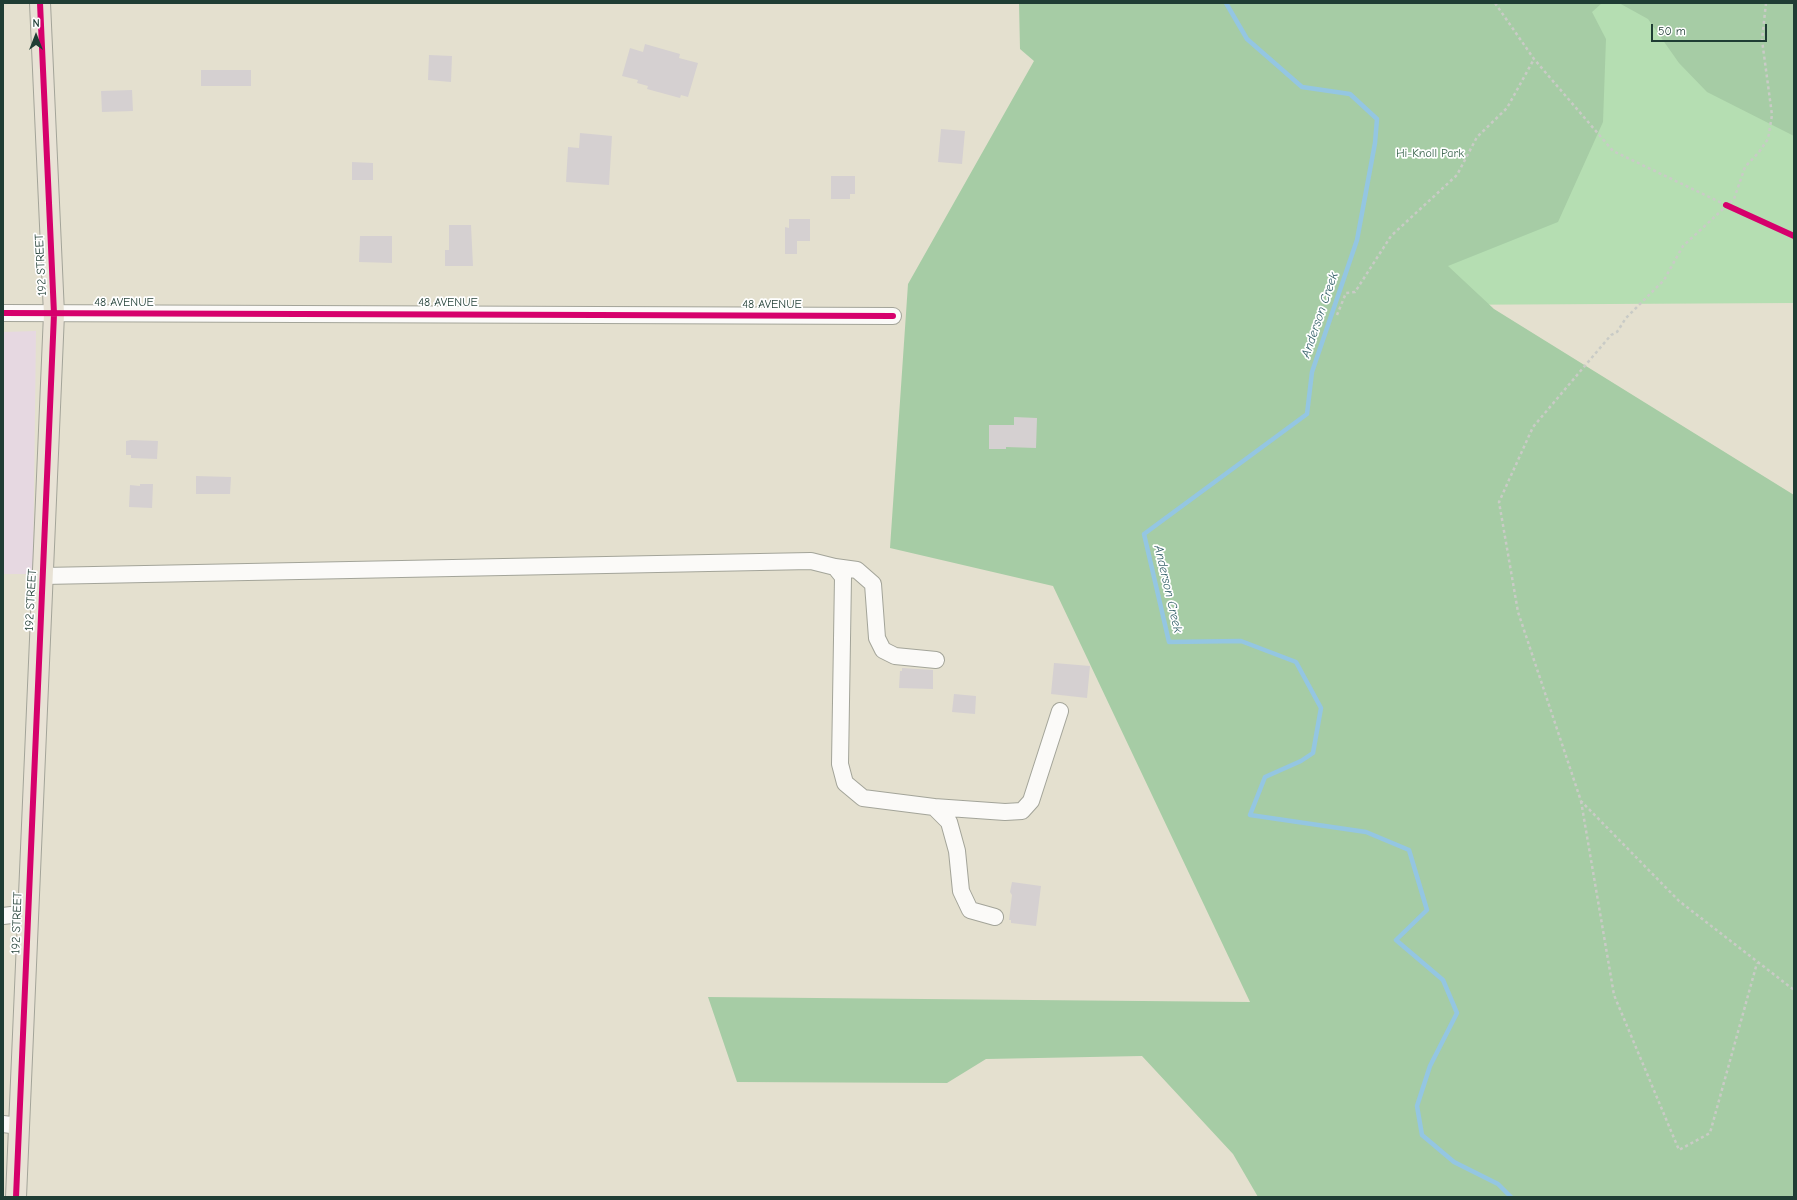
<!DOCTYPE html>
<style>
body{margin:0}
#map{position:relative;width:1797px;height:1200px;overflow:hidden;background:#e4e0cf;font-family:"Comic Neue",sans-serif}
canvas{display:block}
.frame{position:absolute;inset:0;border:4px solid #1f3d34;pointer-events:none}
.north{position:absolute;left:16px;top:16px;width:40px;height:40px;-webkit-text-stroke:3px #fff;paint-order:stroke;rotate:0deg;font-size:11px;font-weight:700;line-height:16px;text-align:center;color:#1f3d34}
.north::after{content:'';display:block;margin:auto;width:14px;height:18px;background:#1f3d34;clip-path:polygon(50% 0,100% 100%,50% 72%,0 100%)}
.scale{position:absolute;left:1651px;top:24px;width:116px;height:18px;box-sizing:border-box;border:2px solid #1f3d34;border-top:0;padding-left:5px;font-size:12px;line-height:14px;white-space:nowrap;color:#1f3d34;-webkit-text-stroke:3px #fff;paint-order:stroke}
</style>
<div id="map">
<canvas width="1797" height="1200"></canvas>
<div class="frame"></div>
<div class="north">N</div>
<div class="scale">50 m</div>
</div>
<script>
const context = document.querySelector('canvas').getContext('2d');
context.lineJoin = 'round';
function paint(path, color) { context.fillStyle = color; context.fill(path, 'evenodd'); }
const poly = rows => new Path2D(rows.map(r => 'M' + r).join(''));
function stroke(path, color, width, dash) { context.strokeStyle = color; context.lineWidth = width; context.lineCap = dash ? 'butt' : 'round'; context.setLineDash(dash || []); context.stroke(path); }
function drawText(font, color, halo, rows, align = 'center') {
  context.font = font + ' "Comic Neue",sans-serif'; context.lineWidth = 3.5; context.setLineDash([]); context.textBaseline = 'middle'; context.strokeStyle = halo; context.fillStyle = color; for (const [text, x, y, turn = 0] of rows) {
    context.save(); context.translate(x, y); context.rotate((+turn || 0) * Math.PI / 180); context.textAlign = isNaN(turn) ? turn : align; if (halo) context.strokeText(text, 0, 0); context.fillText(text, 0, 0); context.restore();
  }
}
paint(poly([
 [36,331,33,574,3,574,3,332]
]), '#e6d8e1');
paint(poly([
 [1235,3,1794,3,1794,303,1238,306]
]), '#b5deb2');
paint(poly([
 [1019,3,1602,3,1592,12,1606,39,1603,122,1558,222,1448,266,1494,309,1794,495,1794,1197,1258,1197,1233,1154,1142,1056,986,1059,947,1083,737,1082,708,997,1250,1002,1053,586,890,548,908,284,1034,61,1020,49],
 [1619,3,1794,3,1794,136,1707,92,1679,63,1648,19]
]), '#a6cca5');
stroke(poly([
 [1226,3,1247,39,1302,87,1350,94,1377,119,1375,143,1357,240,1312,372,1307,414,1144,534,1169,642,1241,641,1296,662,1321,708,1313,753,1301,761,1265,777,1250,815,1366,832,1409,850,1427,910,1396,940,1443,980,1457,1013,1430,1066,1417,1106,1422,1135,1454,1162,1498,1184,1511,1197]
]), '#94c6e2', 4.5);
paint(poly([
 [645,44,680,54,679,58,698,63,688,97,681,95,680,98,647,89,648,86,637,83,638,80,622,76,630,48,643,52],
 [429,55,452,56,451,82,428,80],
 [201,70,251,70,251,86,201,86],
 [132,90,133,111,102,112,101,91],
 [941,129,965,131,962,164,938,162],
 [580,133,612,136,609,185,566,182,568,147,579,148],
 [352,162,373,163,373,180,352,180],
 [831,176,855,176,855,194,850,194,850,199,831,199],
 [789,219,810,219,810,241,797,241,797,254,785,254,785,227,789,228],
 [449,225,471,225,473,266,445,266,445,250,449,250],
 [360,236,392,236,392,263,359,262],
 [1014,417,1037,418,1036,448,1006,447,1006,449,989,449,989,425,1014,425],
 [131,440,158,441,157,459,131,458,131,455,126,455,126,441],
 [196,476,231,477,230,494,196,494],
 [140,484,153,484,152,508,129,507,130,485,140,486],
 [1054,663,1090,666,1087,698,1051,694],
 [902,668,933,670,933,689,899,688,900,671,902,671],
 [954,694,976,696,975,714,952,712],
 [1012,882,1041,886,1036,926,1011,923,1011,920,1009,920,1012,895,1010,892]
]), '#d5d0d1');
const minor = poly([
 [3,313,893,316],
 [835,567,857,570,873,584,877,638,883,650,895,656,936,660],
 [43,576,811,561,835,567,843,577,840,764,845,783,863,798,934,807,949,822,957,851,961,891,970,910,995,917],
 [934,807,1005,812,1022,811,1031,801,1060,711],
 [3,916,28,913],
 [3,1124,19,1126]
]);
const major = poly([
 [16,1197,54,314,40,3]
]);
stroke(minor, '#a3a499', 18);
stroke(major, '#a3a499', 22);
stroke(poly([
 [1495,3,1534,59,1613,151,1726,205],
 [1766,3,1762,40,1772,115,1768,139,1759,152,1745,167,1734,199,1683,246,1664,280,1626,318,1617,332,1611,335,1533,427,1499,502,1518,612,1581,801,1679,901,1794,990],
 [1337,315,1346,293,1355,292,1391,236,1457,175,1477,137,1507,108,1534,59],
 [1581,801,1614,995,1679,1150,1710,1133,1757,963]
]), '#c9cbc6', 2.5, [3, 3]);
stroke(minor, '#fbfaf8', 16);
stroke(major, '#e8e2d5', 20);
stroke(poly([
 [1726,205,1794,236],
 [3,313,893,316],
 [16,1197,54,314,40,3]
]), '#d6006c', 6);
drawText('12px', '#3b654e', '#fff', [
 ["Hi-Knoll Park",1430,154]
]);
drawText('12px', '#1f3d34', '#fff', [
 ["192 STREET",41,265,-93],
 ["48 AVENUE",124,303],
 ["48 AVENUE",448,303],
 ["48 AVENUE",772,305],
 ["192 STREET",31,600,-87],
 ["192 STREET",17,923,-88]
]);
drawText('italic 13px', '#38636b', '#fff', [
 ["Anderson Creek",1320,315,-71],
 ["Anderson Creek",1168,589,77]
]);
</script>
